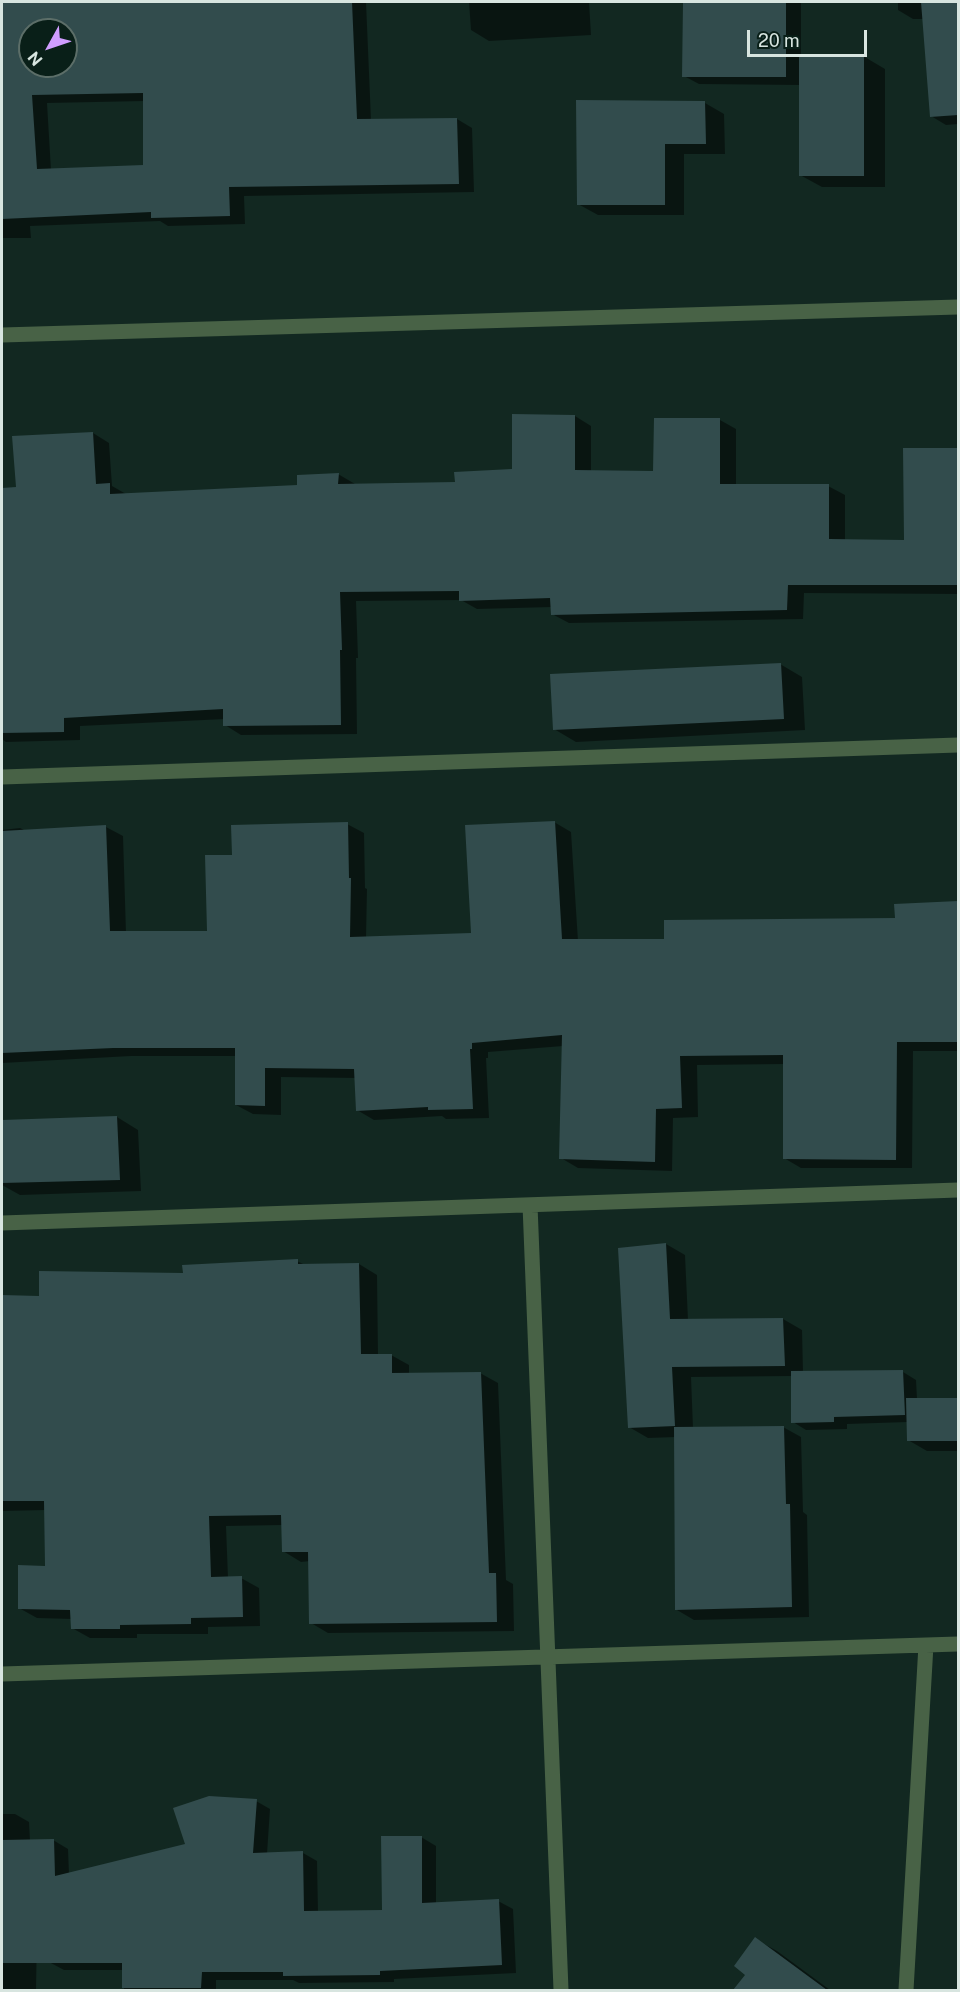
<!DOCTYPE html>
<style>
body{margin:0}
#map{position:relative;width:960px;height:1992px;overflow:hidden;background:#122821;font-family:"Public Sans",sans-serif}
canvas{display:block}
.frame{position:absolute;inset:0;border:3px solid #d8e5e0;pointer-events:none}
.north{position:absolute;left:18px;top:18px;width:60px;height:60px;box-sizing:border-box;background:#091f18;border:2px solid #5c6e68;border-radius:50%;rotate:230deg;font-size:16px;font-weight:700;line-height:24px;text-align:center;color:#d8e5e0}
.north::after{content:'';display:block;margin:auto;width:21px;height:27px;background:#d09dff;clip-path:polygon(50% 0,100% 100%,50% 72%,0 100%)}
.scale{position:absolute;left:747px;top:30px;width:120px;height:27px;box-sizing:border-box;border:3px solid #d8e5e0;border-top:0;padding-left:8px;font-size:18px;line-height:21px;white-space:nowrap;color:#d8e5e0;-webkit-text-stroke:4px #091f18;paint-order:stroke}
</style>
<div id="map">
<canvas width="960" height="1992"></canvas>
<div class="frame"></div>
<div class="north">N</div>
<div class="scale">20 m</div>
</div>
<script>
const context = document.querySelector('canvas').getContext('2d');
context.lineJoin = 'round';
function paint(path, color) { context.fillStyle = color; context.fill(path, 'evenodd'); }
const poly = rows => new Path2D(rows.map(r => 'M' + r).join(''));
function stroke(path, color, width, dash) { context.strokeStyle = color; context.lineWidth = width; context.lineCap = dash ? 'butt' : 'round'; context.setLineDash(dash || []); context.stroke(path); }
paint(poly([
 [2,2,366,2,371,120,457,119,472,128,474,192,244,196,245,224,168,226,160,221,30,226,31,238,2,238],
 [30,30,66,30,66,66,30,66],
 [145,101,145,166,51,170,47,103],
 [469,2,589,2,591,35,489,41,471,30],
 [684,2,801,2,801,56,863,56,885,69,885,187,822,187,800,175,800,85,699,84,684,76],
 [898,2,958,2,958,124,946,125,931,116,924,19,913,19,898,10],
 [705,103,724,114,725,154,684,154,684,215,598,215,578,204],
 [575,416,591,426,591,472,655,472,720,420,736,429,736,485,828,486,845,495,845,541,905,541,905,449,958,449,958,594,804,593,803,619,569,623,552,614,552,607,477,609,461,600,356,601,358,658,356,658,357,734,241,735,225,725,225,719,80,726,80,740,6,742,2,739,2,489,17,489,93,433,109,443,112,486,126,494,299,486,338,474,355,484,355,485,456,484,513,470],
 [780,664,802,677,805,730,576,742,554,729],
 [554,822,571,832,578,941,666,941,896,919,896,905,958,902,958,1051,913,1051,912,1168,801,1168,784,1158,785,1064,697,1065,698,1117,673,1118,672,1171,578,1168,561,1158,563,1046,488,1052,488,1058,486,1058,489,1118,446,1119,442,1116,374,1120,357,1110,356,1078,281,1077,281,1115,253,1114,236,1105,237,1056,131,1056,2,1063,2,830,20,828,26,831,106,827,123,836,126,933,208,933,234,857,347,824,364,833,365,888,367,889,366,938,473,935],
 [117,1117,138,1130,141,1191,20,1195,2,1185,2,1121],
 [666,1244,685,1255,688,1320,783,1319,802,1330,803,1372,903,1372,916,1380,917,1399,958,1399,958,1451,927,1451,908,1440,908,1422,847,1424,847,1429,806,1430,793,1422,792,1376,691,1377,693,1428,783,1427,801,1437,803,1512,807,1515,809,1617,694,1620,677,1610,676,1437,648,1438,629,1427],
 [297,1261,305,1265,359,1264,377,1275,378,1355,391,1355,409,1365,409,1374,480,1373,498,1383,506,1580,513,1584,514,1631,328,1633,311,1623,310,1561,301,1562,283,1551,283,1525,226,1526,228,1578,241,1578,259,1588,260,1626,208,1627,208,1634,137,1634,137,1638,90,1638,72,1628,72,1619,37,1618,19,1608,47,1567,46,1510,2,1511,2,1297,40,1298,184,1275],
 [256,1801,270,1809,267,1854,303,1853,317,1861,318,1912,383,1911,421,1837,436,1846,436,1903,498,1901,513,1909,516,1973,394,1979,394,1982,299,1983,293,1980,216,1980,216,1990,124,1990,124,1970,64,1970,49,1962,37,1933,36,1990,2,1990,2,1814,15,1814,29,1822,30,1841,53,1840,68,1849,69,1874,187,1845],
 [755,1939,777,1951,830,1990,735,1990,747,1974]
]), '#0007');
paint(poly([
 [2,2,352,2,357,119,457,118,459,184,229,187,230,216,151,218,151,212,2,219],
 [30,30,66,30,66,66,30,66],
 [143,93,143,165,37,169,32,95],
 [683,2,786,2,786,77,682,77],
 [921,2,958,2,958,115,930,117],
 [799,54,864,55,864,176,799,176],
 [576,100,705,101,706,144,665,144,665,205,577,205],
 [512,414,575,415,575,470,653,471,654,418,720,418,720,484,829,484,829,539,904,540,903,448,958,448,958,585,788,585,787,610,551,615,550,598,459,601,459,591,340,592,342,650,340,650,341,725,223,726,223,709,64,718,64,732,2,733,2,488,16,487,12,436,93,432,96,484,110,483,110,494,297,485,297,475,339,473,338,484,455,482,454,472,512,469],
 [781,663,784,719,553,730,550,674],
 [555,821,562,939,664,939,664,920,895,918,894,904,958,901,958,1042,897,1042,896,1160,783,1159,783,1055,680,1056,682,1108,656,1109,655,1162,559,1159,562,1035,472,1043,472,1049,470,1049,473,1109,428,1110,428,1107,356,1111,354,1069,265,1068,265,1106,235,1105,235,1048,113,1048,2,1053,2,831,106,825,110,931,207,931,205,855,232,855,231,825,348,822,349,878,351,878,350,937,471,933,465,825],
 [117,1116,120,1180,2,1183,2,1120],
 [666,1243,670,1319,783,1318,785,1366,672,1367,675,1426,628,1428,618,1248],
 [298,1259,298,1264,359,1263,361,1354,392,1354,392,1373,481,1372,489,1573,496,1573,497,1622,309,1624,308,1552,282,1552,281,1515,209,1516,211,1577,242,1576,243,1617,191,1618,191,1624,120,1625,120,1629,71,1629,70,1610,18,1609,18,1565,45,1566,44,1501,2,1501,2,1295,39,1296,39,1271,183,1273,182,1265],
 [903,1370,905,1415,834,1417,834,1422,791,1423,791,1371],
 [906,1398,958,1398,958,1441,907,1441],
 [784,1426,786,1504,790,1504,792,1607,675,1610,674,1427],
 [209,1796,257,1799,253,1853,303,1851,304,1911,382,1910,381,1836,422,1836,422,1903,499,1899,502,1965,380,1971,380,1975,283,1976,283,1972,202,1972,201,1988,122,1988,122,1963,2,1963,2,1840,54,1839,55,1876,185,1844,173,1808],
 [755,1937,827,1990,733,1990,745,1975,734,1966]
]), '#324c4d');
stroke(poly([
 [2,335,958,307],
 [2,777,958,745],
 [530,1205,561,1990],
 [2,1223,958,1190],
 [2,1674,958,1644],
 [906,1990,926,1645]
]), '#486246', 15);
</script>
